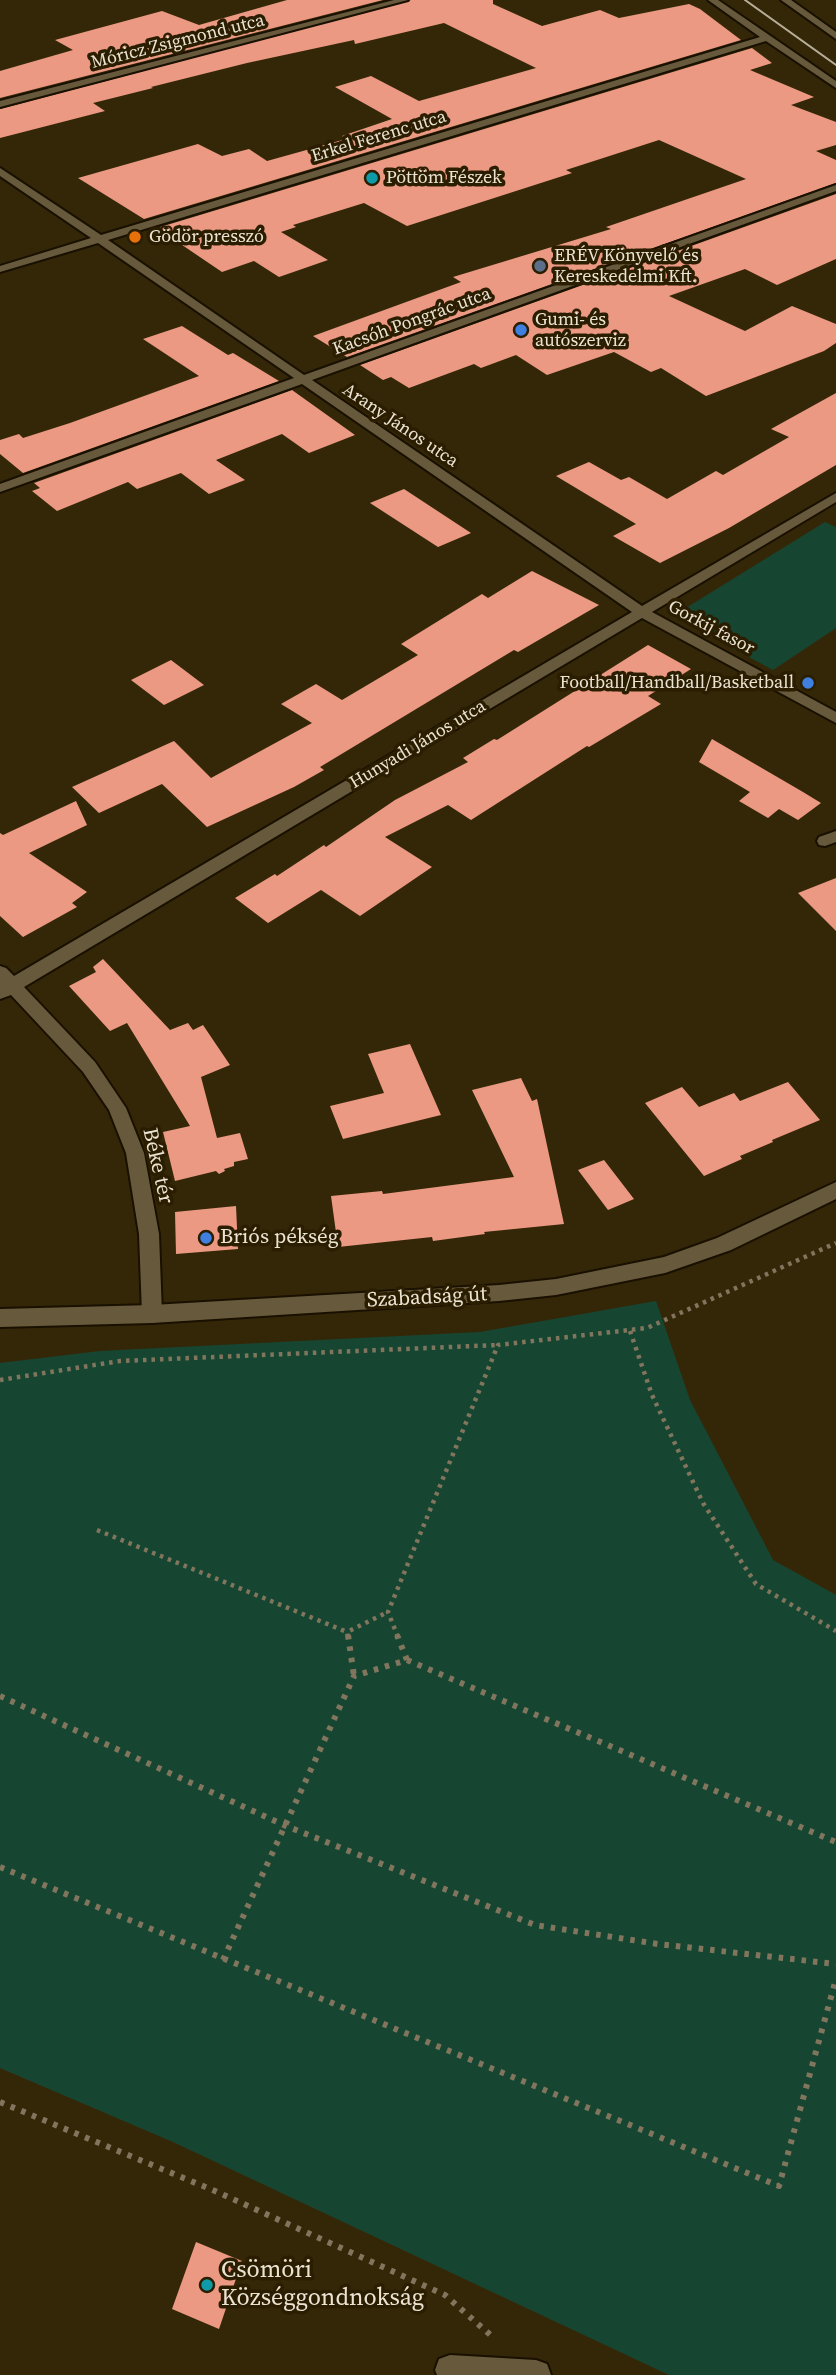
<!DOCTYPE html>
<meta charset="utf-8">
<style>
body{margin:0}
canvas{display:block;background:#342708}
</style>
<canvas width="836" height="2375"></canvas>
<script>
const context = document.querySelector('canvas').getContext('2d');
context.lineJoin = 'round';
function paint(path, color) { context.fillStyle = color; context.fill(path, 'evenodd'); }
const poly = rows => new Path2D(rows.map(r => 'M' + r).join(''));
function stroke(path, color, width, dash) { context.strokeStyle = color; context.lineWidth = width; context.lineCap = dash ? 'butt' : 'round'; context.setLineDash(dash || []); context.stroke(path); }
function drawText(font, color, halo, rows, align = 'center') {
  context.font = font + ' "Source Serif 4",serif'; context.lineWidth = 7; context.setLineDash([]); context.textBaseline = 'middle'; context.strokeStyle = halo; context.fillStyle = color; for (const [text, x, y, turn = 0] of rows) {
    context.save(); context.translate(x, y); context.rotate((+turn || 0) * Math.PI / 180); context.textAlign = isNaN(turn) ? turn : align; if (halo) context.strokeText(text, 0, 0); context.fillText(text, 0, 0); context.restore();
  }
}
paint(poly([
 [825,522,836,527,836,628,773,670,673,616],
 [656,1301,690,1400,773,1560,836,1595,836,2375,669,2375,173,2142,0,2068,0,1363,100,1351,480,1332]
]), '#164632');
paint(poly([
 [287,0,383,0,0,98,0,71,73,50,55,40,162,11,199,25],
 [411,0,493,0,493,4,542,26,600,10,619,18,689,4,700,9,741,40,144,219,78,178,198,144,222,156,249,149,267,161,346,139,342,136,392,119,335,87,371,76,419,101,536,68,444,23,355,44,354,40,247,63,151,87,153,88,93,103,105,111,0,138,0,109],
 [752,48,772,63,750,70,814,97,791,105,836,122,836,145,816,151,836,160,836,183,347,357,313,336,461,282,453,277,611,229,606,227,746,179,659,140,566,170,572,173,407,226,364,203,293,225,296,227,281,232,328,260,279,277,254,261,222,272,157,228],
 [836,194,836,259,777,285,745,269,669,296,745,331,792,306,836,324,836,343,824,351,706,396,661,368,651,372,614,352,547,375,516,355,481,368,474,364,409,388,391,377,383,380,360,365],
 [182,326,228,355,233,353,279,381,23,473,0,454,0,440,19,434,23,438,70,423,199,376,143,339],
 [292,390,355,435,309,453,282,434,216,460,245,480,209,494,181,473,137,489,128,482,57,511,32,491,40,488,34,483],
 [836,393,836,465,729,528,660,563,613,536,636,524,556,476,589,462,621,480,629,477,667,499,716,471,723,475,789,437,771,429],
 [404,489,471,533,438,547,370,503],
 [532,571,599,605,518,652,514,650,320,767,324,770,294,787,207,827,162,784,99,813,72,787,174,741,211,778,312,723,281,704,316,684,342,700,418,655,401,644,482,594,488,598],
 [648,645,691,669,648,696,661,704,589,747,587,746,471,820,448,805,385,837,432,867,360,916,321,890,268,923,235,898,275,874,277,876,324,845,326,847,395,800,468,762,463,758,494,739,497,740],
 [171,660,204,685,164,705,131,680],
 [712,739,803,792,821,803,798,820,779,809,768,818,739,801,750,792,699,762],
 [76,801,87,825,29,853,87,892,72,903,77,907,23,937,0,916,0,833,3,835],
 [836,878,836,931,798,893],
 [103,959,170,1030,188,1023,193,1030,203,1025,230,1065,201,1077,217,1138,240,1133,248,1159,234,1162,234,1166,224,1169,225,1171,219,1174,216,1171,175,1181,163,1132,190,1126,127,1023,110,1031,69,986,96,972,93,967],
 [410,1044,441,1115,343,1139,330,1106,384,1093,368,1054],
 [521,1078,532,1101,537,1099,564,1224,484,1232,485,1234,433,1241,432,1237,338,1247,331,1196,382,1191,383,1194,514,1177,472,1090],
 [788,1082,820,1120,772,1140,773,1142,740,1156,742,1159,704,1176,645,1103,682,1087,699,1107,734,1093,740,1101],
 [604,1160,634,1199,608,1210,578,1170],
 [236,1206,238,1249,176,1254,175,1212],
 [196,2242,242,2261,219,2329,172,2309]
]), '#eb9982');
const minor = poly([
 [394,0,408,0,0,107,0,101,394,0],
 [708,0,718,0,836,81,836,88,766,41,108,240,304,375,836,185,836,191,312,380,642,606,836,493,836,502,652,612,836,712,836,723,642,618,24,987,95,1062,126,1108,144,1153,159,1234,162,1314,159,1320,152,1323,145,1320,142,1314,139,1234,126,1153,109,1110,83,1072,11,995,0,999,0,966,6,968,14,976,632,612,302,384,0,492,0,484,294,378,98,243,0,272,0,266,91,238,0,176,0,168,101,235,760,37,708,0],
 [836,831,836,842,825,846,819,845,817,841,819,837,836,831],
 [450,2355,536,2360,547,2364,551,2375,437,2375,435,2370,439,2359,450,2355]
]);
const tertiary = poly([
 [781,0,791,0,836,32,836,39,781,0],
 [836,1182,836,1199,731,1250,665,1273,556,1295,499,1301,152,1323,0,1327,0,1309,152,1305,499,1285,556,1279,664,1257,717,1238,836,1182]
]);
stroke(minor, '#191000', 4);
stroke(tertiary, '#191000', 4);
stroke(poly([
 [630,1331,652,1395,703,1503,756,1584,836,1631],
 [0,1380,120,1361,498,1345],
 [97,1530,347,1632],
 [348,1637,347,1632,388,1612],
 [398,1637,388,1612,498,1345,647,1328,836,1243]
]), '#81765d', 4.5, [3.5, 5]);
stroke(poly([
 [348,1635,354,1676],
 [407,1660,836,1842],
 [0,1696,286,1826,535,1925,658,1944,836,1964],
 [0,1867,779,2186,836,1979],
 [223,1960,354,1676,407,1660,397,1635],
 [0,2102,215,2191,445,2295,495,2339]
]), '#81765d', 6, [4.5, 7]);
paint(minor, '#67593b');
paint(tertiary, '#67593b');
stroke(poly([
 [745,0,836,65]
]), '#b7ae99', 2);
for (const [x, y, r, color] of [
 [372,178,7,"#0f9aa8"],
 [135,237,7,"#e8710a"],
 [540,266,7,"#5c6f8a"],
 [521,330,7,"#3f7fe0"],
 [808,683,7,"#3f7fe0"],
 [206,1238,7,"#3f7fe0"],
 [207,2285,7,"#0f9aa8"]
]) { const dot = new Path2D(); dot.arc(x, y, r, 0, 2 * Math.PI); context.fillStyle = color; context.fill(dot); stroke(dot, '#2a1d00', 2.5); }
drawText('18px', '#ece4d3', '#2a1d00', [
 ["Móricz Zsigmond utca",178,42,-14],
 ["Erkel Ferenc utca",379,137,-17],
 ["Kacsóh Pongrác utca",412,322,-20],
 ["Arany János utca",400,426,34],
 ["Gorkij fasor",711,628,28],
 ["Hunyadi János utca",418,745,-31]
]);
drawText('18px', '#ece4d3', '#2a1d00', [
 ["Pöttöm Fészek",386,178],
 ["Gödör presszó",149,237],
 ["ERÉV Könyvelő és",554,256],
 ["Kereskedelmi Kft.",554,277],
 ["Gumi- és",535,320],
 ["autószerviz",535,341],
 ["Football/Handball/Basketball",794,683,"right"]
], 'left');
drawText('21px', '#ece4d3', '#2a1d00', [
 ["Béke tér",157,1166,77],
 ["Szabadság út",427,1298,-3]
]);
drawText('21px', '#ece4d3', '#2a1d00', [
 ["Briós pékség",220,1238]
], 'left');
drawText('24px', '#ece4d3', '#2a1d00', [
 ["Csömöri",221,2271],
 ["Községgondnokság",221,2299]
], 'left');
</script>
